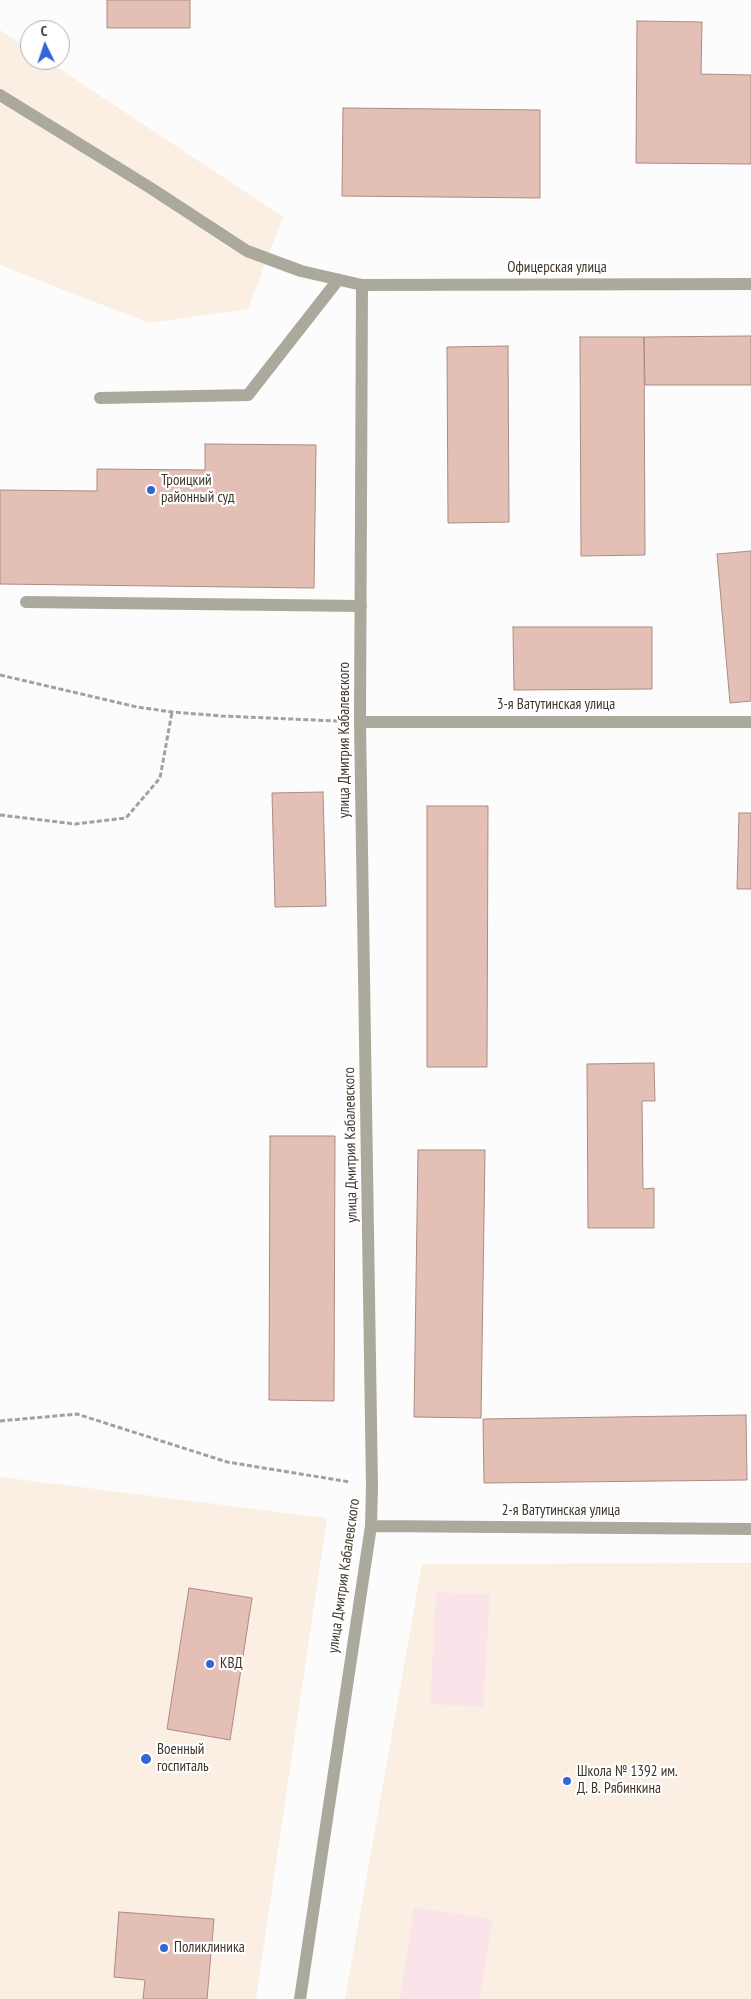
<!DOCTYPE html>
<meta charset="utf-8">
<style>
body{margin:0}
#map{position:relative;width:751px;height:1999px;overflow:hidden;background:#fcfcfc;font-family:"PT Sans Narrow",sans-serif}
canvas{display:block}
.north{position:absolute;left:20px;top:20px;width:50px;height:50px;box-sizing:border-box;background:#fff;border:1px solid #b2aeaa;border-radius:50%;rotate:356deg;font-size:14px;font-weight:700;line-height:20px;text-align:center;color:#3f352b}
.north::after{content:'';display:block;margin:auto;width:18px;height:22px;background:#3365d4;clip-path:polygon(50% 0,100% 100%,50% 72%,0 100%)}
</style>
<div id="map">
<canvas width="751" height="1999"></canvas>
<div class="north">С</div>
</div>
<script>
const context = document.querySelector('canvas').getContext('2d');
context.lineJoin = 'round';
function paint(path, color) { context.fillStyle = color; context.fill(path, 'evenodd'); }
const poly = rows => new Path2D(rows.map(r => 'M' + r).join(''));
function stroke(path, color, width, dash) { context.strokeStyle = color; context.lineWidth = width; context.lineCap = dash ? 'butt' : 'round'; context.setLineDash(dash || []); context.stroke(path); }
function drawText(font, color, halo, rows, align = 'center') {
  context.font = font + ' "PT Sans Narrow",sans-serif'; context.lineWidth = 4.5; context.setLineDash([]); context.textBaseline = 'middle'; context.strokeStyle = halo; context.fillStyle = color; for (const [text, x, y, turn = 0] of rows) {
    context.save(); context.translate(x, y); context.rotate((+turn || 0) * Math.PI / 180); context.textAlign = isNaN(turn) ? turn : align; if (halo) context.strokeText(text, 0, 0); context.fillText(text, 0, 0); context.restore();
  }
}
paint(poly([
 [0,30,30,50,30,60,46,60,283,217,248,309,149,323,0,265],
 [0,1477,327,1518,256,1999,0,1999],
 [751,1563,751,1999,345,1999,422,1564]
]), '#fbeee2');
paint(poly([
 [436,1592,490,1595,483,1707,430,1704],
 [414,1907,492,1919,480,1999,400,1999]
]), '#fae4e9');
const building = poly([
 [107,0,190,0,190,28,107,28,107,0],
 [637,21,702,22,701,74,751,75,751,164,636,163,637,21],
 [343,108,540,110,540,198,342,196,343,108],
 [751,336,751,385,645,385,644,337,751,336],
 [580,337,644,337,645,555,581,556,580,337],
 [508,346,509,522,448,523,447,347,508,346],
 [205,444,316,445,314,588,0,584,0,490,97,491,97,469,205,470,205,444],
 [751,551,751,701,730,703,717,554,751,551],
 [513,627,652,627,652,689,514,690,513,627],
 [323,792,326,906,275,907,272,793,323,792],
 [427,806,488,806,487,1067,427,1067,427,806],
 [739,813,751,813,751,889,737,889,739,813],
 [654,1063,655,1101,642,1101,643,1189,654,1188,654,1228,588,1228,587,1064,654,1063],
 [270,1136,335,1136,334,1401,269,1400,270,1136],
 [418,1150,485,1150,481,1418,414,1417,418,1150],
 [746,1415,747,1480,484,1483,483,1419,746,1415],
 [189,1588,252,1598,230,1740,167,1729,189,1588],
 [119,1912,214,1919,207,1999,143,1999,145,1980,114,1977,119,1912]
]);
paint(building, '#e3bfb5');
stroke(building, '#ad8b82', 1);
stroke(poly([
 [0,675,137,707,172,712,222,716,337,721],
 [0,815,75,824,126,818,160,778,172,712],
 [0,1421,77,1414,227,1462,350,1482]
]), '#a5a09b', 3, [5, 2.5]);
stroke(poly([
 [0,95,149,187,247,251,301,271,362,285,751,284],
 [100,398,248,395,338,280],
 [26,602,361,606],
 [360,722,751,722],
 [371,1526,751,1529],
 [300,1999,371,1526,372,1486,360,722,362,285]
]), '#aba99b', 12);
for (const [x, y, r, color] of [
 [151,490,5,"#3365d4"],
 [210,1664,5,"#3365d4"],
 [146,1759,6,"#3365d4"],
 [567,1781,5,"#3365d4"],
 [164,1948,5,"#3365d4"]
]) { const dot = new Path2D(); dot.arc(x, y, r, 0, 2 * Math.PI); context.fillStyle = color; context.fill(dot); stroke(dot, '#fff', 2); }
drawText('15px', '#3f352b', '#fff', [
 ["Офицерская улица",557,268],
 ["3-я Ватутинская улица",556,705],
 ["улица Дмитрия Кабалевского",345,740,-90],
 ["улица Дмитрия Кабалевского",351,1145,-91],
 ["2-я Ватутинская улица",561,1511],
 ["улица Дмитрия Кабалевского",344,1576,-82]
]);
drawText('15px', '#3f352b', '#fff', [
 ["Троицкий",161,481],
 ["районный суд",161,498],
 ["КВД",220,1664],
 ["Военный",157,1750],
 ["госпиталь",157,1767],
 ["Школа № 1392 им.",577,1772],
 ["Д. В. Рябинкина",577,1789],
 ["Поликлиника",174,1948]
], 'left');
</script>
